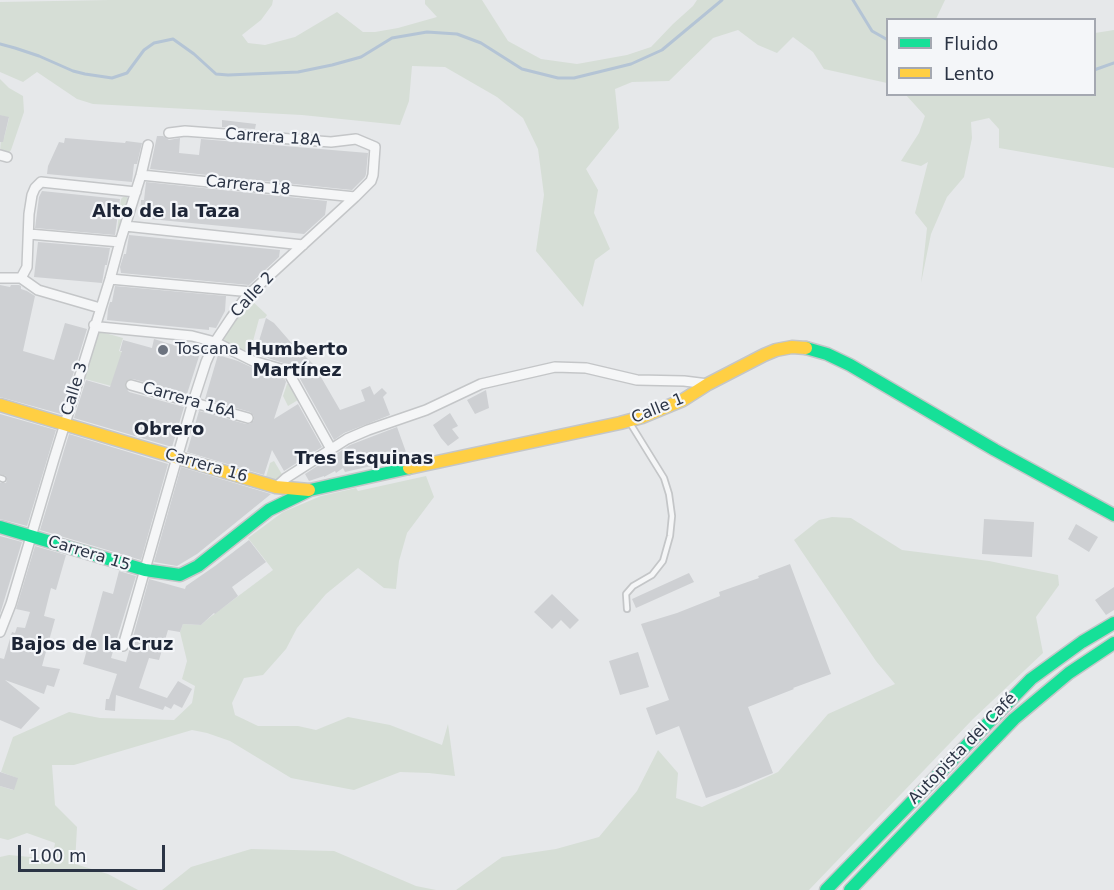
<!DOCTYPE html>
<meta charset="utf-8">
<style>
body{margin:0}
#map{position:relative;width:1114px;height:890px;overflow:hidden;background:#e6e8ea;font-family:"DejaVu Sans",sans-serif}
canvas{display:block}
.legend{position:absolute;left:886px;top:18px;width:210px;height:78px;box-sizing:border-box;background:#f4f6f9;border:2px solid #a4a8b1;margin:0;padding:8px 10px;list-style:none;font-size:18px;color:#2b3445}
.legend li{display:flex;align-items:center;gap:12px;height:30px}
.legend b{width:30px;border:2px solid #a4a8b1}
.scale{position:absolute;left:18px;top:845px;width:147px;height:27px;box-sizing:border-box;border:3px solid #2b3445;border-top:0;padding-left:8px;font-size:18px;line-height:21px;white-space:nowrap;color:#2b3445;-webkit-text-stroke:4px #f4f6f9;paint-order:stroke}
</style>
<div id="map">
<canvas width="1114" height="890"></canvas>
<ul class="legend">
<li><b style="height:8px;background:#16e098"></b>Fluido</li>
<li><b style="height:8px;background:#ffcf43"></b>Lento</li>
</ul>
<div class="scale">100 m</div>
</div>
<script>
const context = document.querySelector('canvas').getContext('2d');
context.lineJoin = 'round';
function paint(path, color) { context.fillStyle = color; context.fill(path, 'evenodd'); }
const poly = rows => new Path2D(rows.map(r => 'M' + r).join(''));
function stroke(path, color, width, dash) { context.strokeStyle = color; context.lineWidth = width; context.lineCap = dash ? 'butt' : 'round'; context.setLineDash(dash || []); context.stroke(path); }
function drawText(font, color, halo, rows, align = 'center') {
  context.font = font + ' "DejaVu Sans",sans-serif'; context.lineWidth = 4.5; context.setLineDash([]); context.textBaseline = 'middle'; context.strokeStyle = halo; context.fillStyle = color; for (const [text, x, y, turn = 0] of rows) {
    context.save(); context.translate(x, y); context.rotate((+turn || 0) * Math.PI / 180); context.textAlign = isNaN(turn) ? turn : align; if (halo) context.strokeText(text, 0, 0); context.fillText(text, 0, 0); context.restore();
  }
}
paint(poly([
 [110,0,273,0,272,5,261,20,242,35,248,43,265,45,295,37,337,12,363,32,375,32,398,28,437,17,425,4,425,0,482,0,508,41,541,59,577,64,627,55,651,47,673,24,693,6,697,0,945,0,936,19,888,20,887,83,824,69,813,52,793,37,777,53,758,45,738,30,713,38,669,81,632,82,615,89,619,128,586,169,598,190,594,213,610,249,595,260,583,307,536,251,544,195,538,149,523,118,497,97,445,67,412,66,409,101,400,125,302,115,93,104,77,99,37,72,23,82,0,72,0,2],
 [1114,30,1114,168,999,148,999,129,989,118,971,122,972,138,964,177,947,197,931,234,921,283,927,228,915,213,928,162,921,166,901,161,919,133,925,116,906,95,1094,94,1095,33],
 [0,79,9,88,23,96,24,112,11,150,8,154,0,152,1,138,4,138,9,118,0,115],
 [123,197,127,197,129,202,119,231,117,231,121,199],
 [250,299,267,315,265,318,259,319,250,352,229,345,224,340,224,337,238,313],
 [98,331,123,338,119,351,137,357,121,410,115,387,85,379],
 [290,383,298,400,288,406,283,396,287,384],
 [274,461,283,476,276,481,266,477,270,463],
 [426,476,434,497,407,533,399,561,396,589,384,588,358,568,326,594,297,628,286,649,263,675,244,678,232,703,235,715,258,726,298,726,316,730,348,717,390,725,442,745,448,724,455,776,429,773,400,772,354,790,291,778,230,741,207,733,192,730,74,765,52,765,55,805,77,827,75,864,108,874,138,890,0,890,0,857,9,855,52,859,55,843,27,833,8,840,0,838,0,786,13,790,17,778,1,772,13,737,69,712,100,718,174,720,192,703,195,686,182,679,187,661,180,632,183,624,201,625,209,618,273,570,248,538,283,512,321,496,356,488,358,491],
 [832,517,851,518,902,550,989,561,1058,575,1059,585,1036,617,1043,653,973,719,809,890,456,890,502,857,556,849,599,837,637,791,658,750,678,773,676,798,702,807,778,772,828,714,895,684,876,661,794,540,819,520],
 [251,849,334,851,416,886,436,890,162,890,191,867]
]), '#d6ded6');
stroke(poly([
 [853,0,872,31,888,40],
 [0,44,15,48,39,56,73,71,85,74,112,78,127,73,144,50,154,43,173,39,194,54,216,74,228,75,298,72,332,65,361,57,392,38,427,32,457,34,481,43,522,69,558,78,574,78,631,64,662,50,722,0],
 [1094,70,1114,63]
]), '#b4c4d5', 3);
paint(poly([
 [0,115,9,117,3,142,0,142],
 [222,120,256,124,255,129,222,127],
 [157,136,163,136,169,140,180,138,179,153,199,155,201,139,368,153,366,174,365,177,352,190,150,169],
 [65,138,125,143,126,141,142,143,137,164,134,164,132,182,47,174,48,166,59,142,64,143],
 [146,182,327,201,325,215,304,234,140,218,141,200,144,200],
 [42,191,120,199,115,235,35,228,39,197],
 [129,235,280,250,279,257,249,285,121,273,120,267,124,254,126,254],
 [38,242,110,248,107,265,105,265,102,283,34,277],
 [0,285,10,287,11,285,19,285,21,286,21,289,27,291,35,296,23,351,54,360,65,323,87,329,61,414,0,397],
 [115,286,226,296,225,311,216,328,209,327,209,330,107,320,108,309,110,302,112,302],
 [266,318,274,323,301,354,305,356,314,365,340,410,365,401,361,390,370,386,374,395,382,388,387,393,383,397,390,415,344,433,334,440,298,375,296,367,255,354],
 [154,339,177,346,178,343,201,350,187,394,133,379,129,379,125,383,125,387,129,392,184,407,172,447,74,418,86,380,110,387,122,351,120,351,123,340,152,348],
 [218,355,238,361,251,367,284,377,286,382,274,419,298,404,322,447,284,471,272,450,264,475,187,452,199,411,246,424,250,424,254,420,254,416,250,412,205,399],
 [486,390,489,408,475,414,467,400],
 [450,413,458,426,452,429,459,438,448,446,441,438,433,425],
 [0,414,56,430,27,526,0,519,0,483,6,483,7,479,6,476,0,474],
 [397,427,406,452,392,455,393,461,345,472,343,468,336,473,335,471,324,477,324,476,309,481,305,474,350,445],
 [69,434,168,464,141,560,40,530],
 [181,467,271,494,197,554,177,566,154,562],
 [984,519,1034,522,1032,557,982,554],
 [1076,524,1098,537,1089,552,1068,539],
 [0,536,22,542,0,614],
 [249,540,266,562,232,587,238,596,215,614,214,613,201,625,183,624,180,632,168,630,159,660,149,658,139,688,167,698,178,681,192,689,182,708,174,704,171,709,165,706,163,710,116,695,115,711,105,710,106,699,109,699,117,674,83,664,103,591,113,594,119,571,136,576,111,658,126,662,149,579,185,589,186,586,215,566],
 [35,546,66,555,56,590,51,588,44,616,55,619,42,666,60,669,54,687,47,685,44,694,5,680,40,708,21,729,0,720,0,658,4,659,12,632,15,633,17,627,25,628,30,612,16,609],
 [790,564,831,674,793,688,794,689,748,707,773,773,736,788,706,798,679,726,656,735,646,708,669,700,641,624,677,613,720,596,719,592,759,578,758,576],
 [689,573,694,582,636,608,632,599],
 [1114,587,1114,610,1106,615,1095,600],
 [552,594,579,620,570,629,561,620,552,629,534,612],
 [638,652,649,687,620,695,609,661],
 [0,772,18,778,14,790,0,786]
]), '#ced0d3');
const lane = poly([
 [0,478,3,479],
 [627,609,626,594,633,586,652,575,663,561,670,536,672,516,669,494,664,478,630,423]
]);
const street = poly([
 [0,155,7,157],
 [141,175,355,197],
 [125,226,303,245],
 [29,234,120,242],
 [0,278,21,278,38,290,100,308],
 [21,278,27,267,29,214,32,195,35,188,41,182,136,192],
 [110,279,252,292],
 [94,325,100,327,192,336,215,342,253,361,291,372,291,377,331,449],
 [131,385,248,418],
 [276,487,286,478,347,439,368,430,426,410,481,384,555,367,586,368,637,380,684,381,708,384],
 [0,632,11,604,54,459,110,279,120,242,141,175,148,145],
 [123,646,193,402,206,362,215,342,231,318,246,297,355,197,371,181,373,175,375,147,356,139,331,142,185,131,169,133]
]);
const fast = poly([
 [806,348,827,354,850,365,995,450,1114,515],
 [0,527,145,570,180,575,198,566,269,510,310,490,409,468],
 [826,890,1031,679,1082,642,1114,623],
 [850,890,1014,719,1069,673,1114,643]
]);
const slow = poly([
 [0,405,276,487,309,490],
 [409,468,620,423,642,417,683,400,708,384,764,355,776,350,792,347,806,348]
]);
stroke(lane, '#c4c6c8', 8);
stroke(street, '#c4c6c8', 12);
stroke(fast, '#c4c6c8', 15);
stroke(slow, '#c4c6c8', 15);
stroke(lane, '#f5f6f7', 4.5);
stroke(street, '#f5f6f7', 9);
stroke(fast, '#16e098', 12);
stroke(slow, '#ffcf43', 12);
for (const [x, y, r, color] of [
 [163,350,6,"#6c737f"]
]) { const dot = new Path2D(); dot.arc(x, y, r, 0, 2 * Math.PI); context.fillStyle = color; context.fill(dot); stroke(dot, '#f4f6f9', 2); }
drawText('16px', '#2b3445', '#f4f6f9', [
 ["Carrera 18A",273,138,4],
 ["Carrera 18",248,186,6],
 ["Calle 2",253,295,-47],
 ["Calle 3",75,389,-73],
 ["Carrera 16A",189,401,16],
 ["Calle 1",658,409,-22],
 ["Carrera 16",206,466,16],
 ["Carrera 15",89,554,17],
 ["Autopista del Café",963,749,-46]
]);
drawText('16px', '#2b3445', '#f4f6f9', [
 ["Toscana",175,350]
], 'left');
drawText('bold 18px', '#1d2536', '#f4f6f9', [
 ["Alto de la Taza",166,212],
 ["Humberto",297,350],
 ["Martínez",297,371],
 ["Obrero",169,430],
 ["Tres Esquinas",364,459],
 ["Bajos de la Cruz",92,645]
]);
</script>
